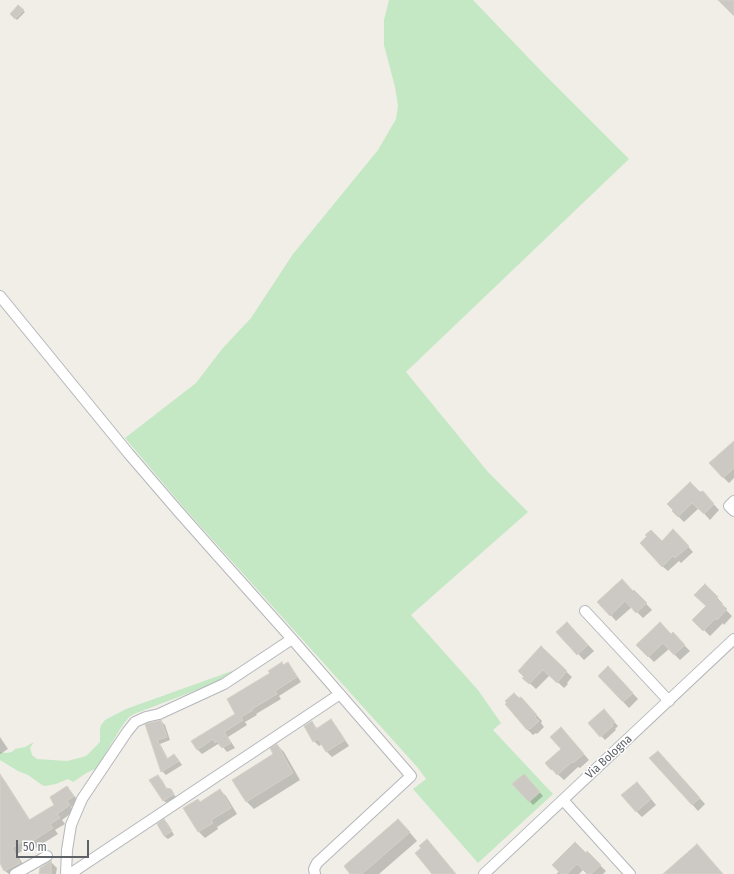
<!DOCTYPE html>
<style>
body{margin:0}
#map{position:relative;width:734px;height:874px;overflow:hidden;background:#f0eee7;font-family:"Fira Sans Condensed",sans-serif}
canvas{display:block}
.scale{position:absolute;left:16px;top:840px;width:73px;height:18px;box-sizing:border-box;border:2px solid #5e6267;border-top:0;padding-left:5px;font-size:12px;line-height:14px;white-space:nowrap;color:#5e6267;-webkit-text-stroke:3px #fff;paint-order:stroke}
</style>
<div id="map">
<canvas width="734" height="874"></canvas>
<div class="scale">50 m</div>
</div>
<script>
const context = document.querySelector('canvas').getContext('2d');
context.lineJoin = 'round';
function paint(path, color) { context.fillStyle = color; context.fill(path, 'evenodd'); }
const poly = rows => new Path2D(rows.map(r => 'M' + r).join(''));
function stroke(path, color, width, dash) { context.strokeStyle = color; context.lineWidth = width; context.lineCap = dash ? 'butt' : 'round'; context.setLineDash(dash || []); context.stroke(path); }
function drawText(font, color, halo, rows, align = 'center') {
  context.font = font + ' "Fira Sans Condensed",sans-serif'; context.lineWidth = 3; context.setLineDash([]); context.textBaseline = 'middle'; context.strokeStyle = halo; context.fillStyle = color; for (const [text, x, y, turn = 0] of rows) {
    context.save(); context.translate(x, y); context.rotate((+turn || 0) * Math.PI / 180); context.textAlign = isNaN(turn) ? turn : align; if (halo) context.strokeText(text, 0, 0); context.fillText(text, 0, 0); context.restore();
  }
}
paint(poly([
 [389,0,473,0,545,75,629,159,406,372,488,472,528,512,411,615,478,690,501,723,493,730,553,794,478,863,413,789,426,779,418,768,184,508,125,438,196,383,222,349,251,318,293,254,378,150,396,119,398,106,395,87,384,45,384,20],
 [232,671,233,673,223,680,134,714,129,717,120,729,97,768,91,771,88,772,73,782,68,779,56,784,45,786,42,785,28,775,18,771,0,760,0,752,6,753,12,752,15,749,25,747,34,742,30,748,31,751,32,755,37,759,67,761,83,757,86,756,100,742,100,729,101,725,105,720,126,709]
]), '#c4e8c4');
paint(poly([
 [18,6,25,12,17,20,11,14],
 [734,442,734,478,729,483,723,477],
 [699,493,708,498,719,510,710,520,699,508,684,522,673,511],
 [679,536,693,552,681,563,679,561,668,571,662,566,662,543],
 [705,585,723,604,721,605,732,616,724,625,723,623,710,636,694,620,708,606],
 [634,591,652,610,643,618,632,607,616,621,599,602],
 [573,629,594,651,584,660,557,632],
 [673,634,690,651,680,660,669,649,654,662,637,645,672,635],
 [541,648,572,677,567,683,568,684,564,688,550,675,536,689,524,678],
 [282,663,284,666,288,663,292,668,301,682,279,696,281,699,256,714,257,715,245,722,247,725,228,737,235,748,227,752,222,746,221,747,218,744,202,754,197,749,237,715,271,673],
 [614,673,638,699,629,708,599,676],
 [526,704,542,721,541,723,544,727,537,734,536,733,533,735,527,729],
 [604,711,618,726,615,729,616,730,605,740,590,724],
 [161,721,165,725,170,740,160,744,168,759,174,755,178,759,182,765,166,775,162,771,147,725],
 [331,721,336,726,349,746,332,757,327,752,322,744,319,746,314,741,311,722,318,729],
 [567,735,589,760,580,768,578,767,564,780,552,769,563,749],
 [0,737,8,749,0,754],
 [277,745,284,752,300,780,254,809,247,802,233,780,274,754],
 [651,758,664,758,705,804,698,811],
 [524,775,543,796,533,805,514,784],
 [0,776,5,781,30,820,56,805,67,787,72,793,79,802,71,807,74,811,62,820,65,824,55,830,58,834,34,849,31,846,17,854,25,868,15,874,9,874,5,871,0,861],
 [158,776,162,780,167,789,170,790,177,798,168,804,164,801,151,780],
 [643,789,656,805,642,817,636,811],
 [220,790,226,796,237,814,217,827,218,829,205,838,199,832,185,809,200,803],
 [164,820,168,824,174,835,168,839,164,836],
 [406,828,417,841,379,874,351,874],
 [587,853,606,871,603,874,588,874,584,869,579,874,558,874,557,873],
 [51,862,57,868,56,874,40,874,41,868]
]), '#0003');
const building = poly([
 [718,0,734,0,734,16,718,0],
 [18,5,24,10,15,19,10,14,18,5],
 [734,441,734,468,723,478,709,463,734,441],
 [690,482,700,492,703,491,714,504,704,514,692,503,678,517,672,511,673,510,667,504,690,482],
 [673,529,689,546,675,558,673,556,662,567,640,543,647,536,645,535,651,530,662,541,673,529],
 [622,579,633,591,634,590,647,603,636,613,625,601,610,616,597,602,622,579],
 [705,584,718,597,716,599,727,609,717,620,716,618,703,631,692,620,706,606,694,595,705,584],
 [567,622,588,645,577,655,556,632,567,622],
 [660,622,671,634,673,632,685,645,674,655,663,643,648,657,636,645,660,622],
 [541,646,567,671,557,683,543,670,529,684,522,678,524,677,518,671,541,646],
 [282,662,283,665,288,662,297,677,275,691,277,694,252,709,253,710,241,717,243,720,224,732,231,743,222,748,217,741,215,743,213,739,197,750,191,741,235,714,227,699,270,673,268,671,282,662],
 [608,666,633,693,623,702,598,676,608,666],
 [514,693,519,698,521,697,537,715,535,717,539,721,530,729,529,728,527,730,505,704,507,703,505,701,514,693],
 [604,709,615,722,611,725,613,726,600,737,588,723,604,709],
 [331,719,345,740,326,752,318,739,313,742,304,726,312,721,316,729,331,719],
 [161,720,167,737,157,740,167,759,174,754,179,761,161,772,145,724,161,720],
 [561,727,584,754,573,763,572,762,557,775,552,769,551,770,545,763,561,749,550,737,561,727],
 [277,744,293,773,246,802,232,780,273,754,270,748,277,744],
 [658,751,700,798,692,805,649,758,658,751],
 [0,774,29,820,54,805,50,797,67,786,74,796,67,801,70,805,57,814,60,818,50,824,53,828,28,844,25,840,12,848,20,863,4,871,0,863,0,774],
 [524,774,540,792,529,802,512,784,524,774],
 [158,775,166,788,171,789,174,794,163,801,149,780,158,775],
 [637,782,651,799,636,812,621,795,637,782],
 [220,789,231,808,211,820,213,823,198,832,183,808,198,799,200,802,220,789],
 [164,819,172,831,164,836,157,824,164,819],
 [398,819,410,832,362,874,350,874,344,866,398,819],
 [427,839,456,874,432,874,415,853,421,848,419,846,427,839],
 [575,842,586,853,587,851,601,865,591,874,587,874,577,864,567,874,561,874,552,865,575,842],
 [697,844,723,874,663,874,697,844],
 [51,861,51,874,39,874,40,868,51,861]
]);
paint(building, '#ccc9c4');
stroke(building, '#d5d0c5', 1);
const minor = poly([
 [0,296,129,454,178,511,217,555,292,639,411,776,317,863,314,869,315,874],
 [734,501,729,506,734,511],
 [585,611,669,701],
 [563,800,630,874],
 [15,874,47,856],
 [66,874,67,850,71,825,82,799,127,732,135,722,146,717,159,714,224,684,292,639],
 [70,874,340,694],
 [484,874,734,639]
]);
stroke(minor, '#b4b7bb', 12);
stroke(minor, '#fff', 10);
drawText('12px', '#5e6267', '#fff', [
 ["Via Bologna",609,757,-43]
]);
</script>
